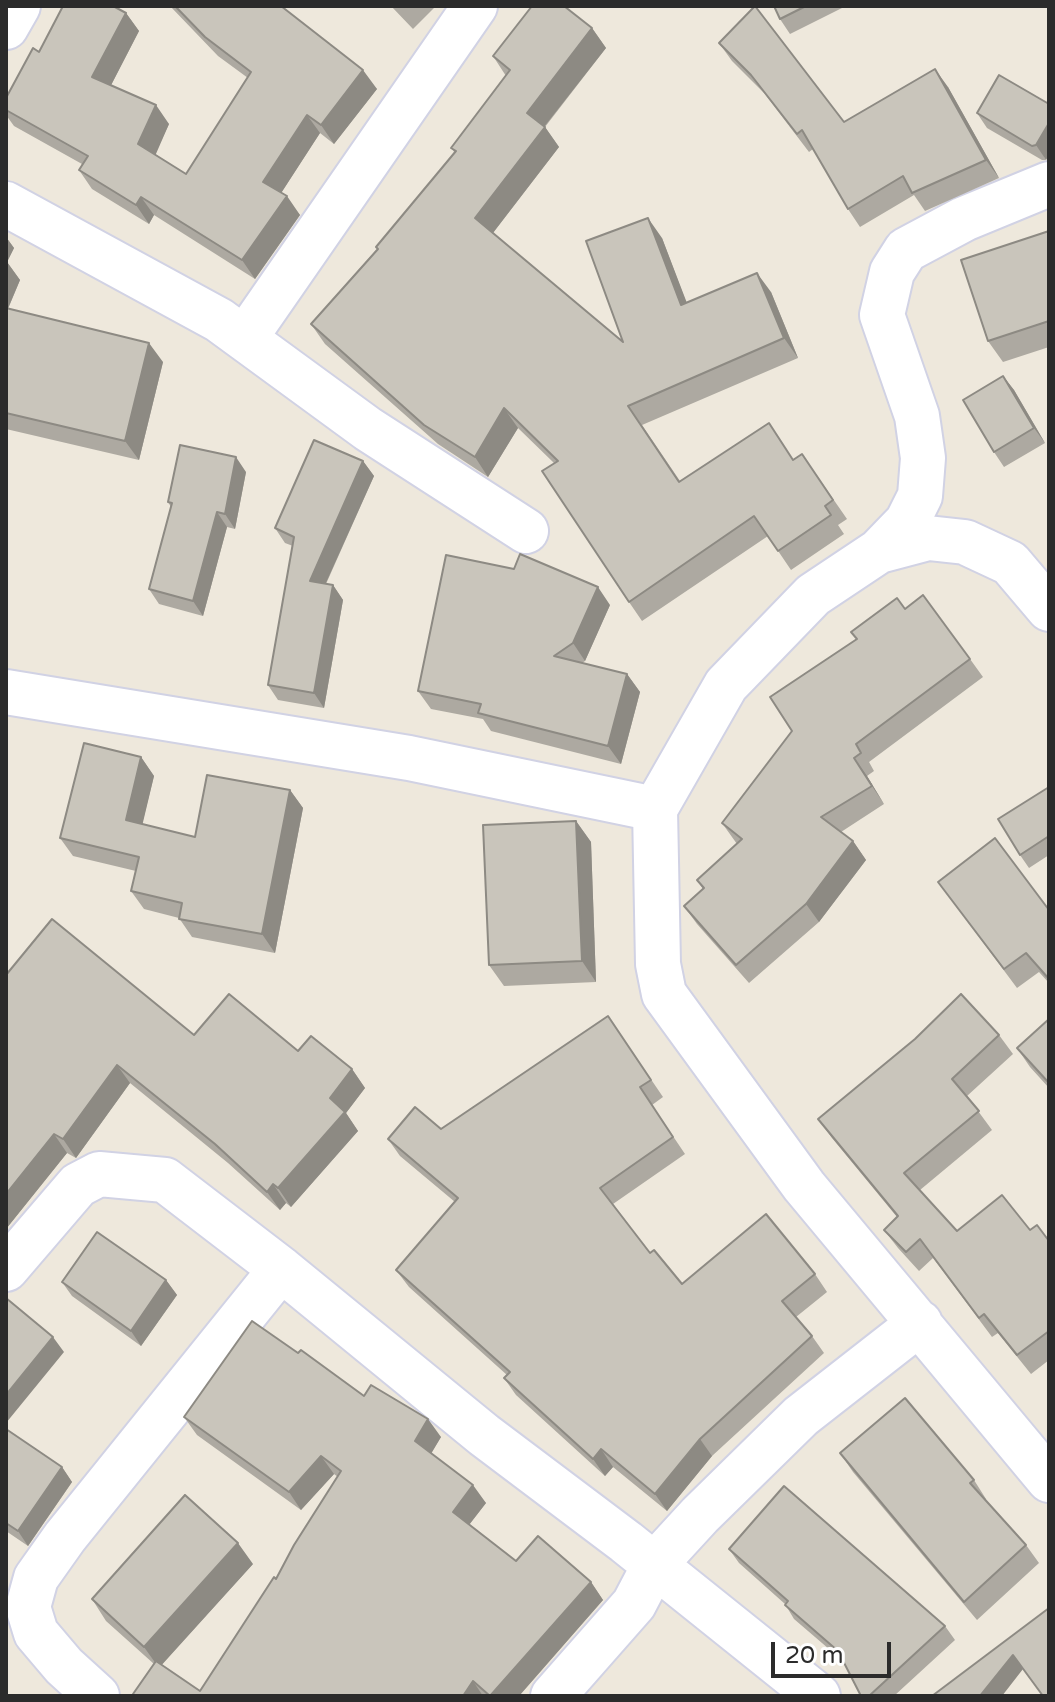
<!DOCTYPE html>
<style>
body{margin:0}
#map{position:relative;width:1055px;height:1702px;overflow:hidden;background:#eee8dc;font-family:"Varela Round",sans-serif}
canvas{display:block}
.frame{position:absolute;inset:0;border:8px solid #2b2b2b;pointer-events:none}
.scale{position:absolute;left:771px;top:1642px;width:120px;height:36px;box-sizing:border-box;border:4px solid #2b2b2b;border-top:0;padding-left:10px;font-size:24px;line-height:28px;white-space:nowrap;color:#2b2b2b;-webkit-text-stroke:6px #fff;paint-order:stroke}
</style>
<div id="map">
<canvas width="1055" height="1702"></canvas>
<div class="frame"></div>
<div class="scale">20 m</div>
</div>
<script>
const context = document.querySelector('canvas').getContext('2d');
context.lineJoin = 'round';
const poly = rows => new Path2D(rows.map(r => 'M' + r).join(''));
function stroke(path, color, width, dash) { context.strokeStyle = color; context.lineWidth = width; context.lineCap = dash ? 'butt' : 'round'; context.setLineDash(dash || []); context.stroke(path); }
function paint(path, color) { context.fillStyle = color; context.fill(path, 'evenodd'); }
const minor = poly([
 [6,27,18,6],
 [6,204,219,320,368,429,526,531],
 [245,338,475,6],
 [879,551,907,522,920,496,923,458,917,416,882,315,892,272,906,250,964,219,1049,184],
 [1049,609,1010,563,965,542,928,538,879,551,813,595,726,685,655,809,658,964,664,994,804,1186,1049,1480],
 [6,692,409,758,655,809],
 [6,1269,78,1185,99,1174,165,1180,281,1269,484,1435,626,1542,818,1696],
 [97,1696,64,1666,36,1633,28,1607,36,1578,65,1537,281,1269],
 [553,1696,634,1604,655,1564,700,1515,801,1416,920,1323]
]);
stroke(minor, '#d1d2e4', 48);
stroke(minor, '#fff', 44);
paint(poly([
 [170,6,281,6,377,89,334,144,320,133,281,193,300,215,255,279,154,215,149,224,92,189,79,170,82,164,14,126,6,115,6,98,39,52,126,13,139,31,111,85,169,124,155,154,186,174,248,78,218,56],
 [391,6,436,6,413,29],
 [774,6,846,6,790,34,780,19],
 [592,28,606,48,545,127,559,147,493,233,623,342,662,238,686,302,771,292,798,358,642,425,680,481,794,460,802,454,847,519,838,525,844,534,791,570,768,536,642,621,629,602,554,463,518,428,488,477,438,444,325,344,311,324,377,249,455,153,451,148,506,76,493,56],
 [719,43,844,122,948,87,999,178,925,211,914,195,860,227,848,209,813,149,809,152,764,93,732,61],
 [999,75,1046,160,1042,160,987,128,977,113],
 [1049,231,1049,347,1003,362,988,341],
 [6,237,14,248,7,262,20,280,8,309,163,362,139,460,6,429],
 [1003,376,1014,390,1045,443,1004,467,994,452],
 [363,461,374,476,326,584,333,585,343,600,324,708,278,700,268,685,293,546,285,543,275,528],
 [246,472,235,529,227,527,203,616,159,604,149,589,171,507,168,502],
 [610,605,585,661,582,663,627,674,640,692,621,764,491,731,483,719,431,709,418,691],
 [905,609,970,659,983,677,869,762,874,771,867,776,884,804,841,832,853,841,866,860,819,922,749,983,697,924,684,906,703,889,697,880,737,844,722,823,792,731,856,639],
 [141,757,154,776,142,824,195,837,290,790,303,808,275,953,192,937,179,918,144,909,131,891,136,871,73,856,60,838],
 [1049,787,1049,855,1029,868,1020,855],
 [576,821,591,842,596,982,504,986,489,965],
 [938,882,1049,910,1049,983,1039,972,1017,988],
 [6,975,194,1035,298,1051,352,1069,365,1088,346,1113,358,1131,291,1207,286,1203,280,1210,228,1163,130,1083,76,1158,67,1153,6,1229],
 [608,1016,663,1097,652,1105,685,1154,613,1204,650,1253,682,1284,815,1274,827,1292,796,1317,812,1336,824,1353,712,1456,667,1511,613,1467,605,1476,516,1395,504,1378,507,1375,409,1287,396,1270,455,1202,400,1156,388,1139,441,1129],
 [1049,1019,1049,1088,1030,1067,1017,1048],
 [999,1035,1013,1054,967,1096,992,1130,920,1190,957,1231,1030,1230,1049,1241,1049,1360,1031,1374,998,1333,992,1337,933,1258,919,1271,898,1248,884,1230,897,1217,832,1138,818,1119],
 [166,1280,177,1295,141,1346,72,1296,62,1282],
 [298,1353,364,1396,441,1437,431,1453,486,1503,469,1525,516,1561,591,1582,603,1600,519,1696,135,1696,133,1694,154,1664,106,1621,92,1599,253,1564,161,1665,200,1691,276,1579,338,1477,334,1474,301,1510,197,1435,184,1417],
 [6,1429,62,1467,72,1482,28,1546,6,1531],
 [840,1453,974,1480,986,1499,985,1500,1026,1545,1039,1563,977,1620,853,1472],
 [729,1549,945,1626,955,1640,894,1696,861,1696,843,1661,794,1619,785,1604,739,1563]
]), '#ada9a1');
paint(poly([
 [126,13,139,31,106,95,92,77],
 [592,28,606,48,540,132,527,113],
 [935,69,948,87,999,178,986,160],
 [363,70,377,89,334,144,321,125],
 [156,105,169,124,152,163,138,144],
 [307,115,320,133,276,201,263,182],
 [1049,123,1049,155,1046,160,1036,145],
 [545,127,559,147,489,238,475,218],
 [287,196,300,215,255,279,242,260],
 [141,197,154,215,149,224,136,205],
 [648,218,662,238,695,324,681,305],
 [6,237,14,248,7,262,20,280,6,313],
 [757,273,771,292,798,358,784,338],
 [149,343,163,362,139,460,125,441],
 [1003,376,1014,390,1045,443,1034,428],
 [504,408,518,428,488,477,475,457],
 [236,457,246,472,235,529,225,514],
 [363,461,374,476,320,596,310,581],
 [217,512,227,527,203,616,193,601],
 [333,585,343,600,324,708,314,693],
 [598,587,610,605,585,661,573,643],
 [627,674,640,692,621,764,608,746],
 [141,757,154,776,139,839,126,820],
 [854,758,867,776,884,804,872,786],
 [290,790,303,808,275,953,262,934],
 [576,821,591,842,596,982,582,961],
 [853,841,866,860,819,922,806,904],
 [117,1065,130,1083,76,1158,63,1139],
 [352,1069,365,1088,346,1113,358,1131,291,1207,278,1188,330,1098],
 [54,1134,67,1153,6,1229,6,1194],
 [273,1184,286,1203,280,1210,267,1192],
 [166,1280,177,1295,141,1346,131,1331],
 [53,1337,64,1352,6,1423,6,1395],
 [428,1419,441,1437,428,1459,415,1441],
 [700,1439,712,1456,667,1511,655,1494],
 [601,1449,613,1467,605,1476,593,1459],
 [321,1456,334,1474,301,1510,289,1492],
 [62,1467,72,1482,28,1546,18,1531],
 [473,1485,486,1503,465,1530,453,1512],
 [238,1543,253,1564,159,1668,144,1647],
 [591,1582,603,1600,519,1696,490,1696],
 [1013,1655,1023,1669,1002,1696,980,1696],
 [473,1681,483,1696,463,1696]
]), '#8d8a83');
const building = poly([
 [63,6,113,6,126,13,92,77,156,105,138,144,186,174,251,72,205,37,175,6,281,6,363,70,321,125,307,115,263,182,287,196,242,260,141,197,136,205,79,170,88,156,6,110,6,98,33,48,39,52,63,6],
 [532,6,564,6,592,28,527,113,545,127,475,218,623,342,586,241,648,218,681,305,757,273,784,338,628,406,679,482,769,423,793,460,802,454,833,500,825,506,831,515,778,551,754,516,629,602,542,471,558,461,504,408,475,457,424,425,311,324,378,249,376,247,456,151,451,148,510,70,493,56,532,6],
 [755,6,844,122,935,69,986,160,912,193,903,176,848,209,802,130,797,134,751,75,719,43,755,6],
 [774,6,806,6,780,19,774,6],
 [999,75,1049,104,1049,123,1036,145,1032,146,977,113,999,75],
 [1049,231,1049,321,988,341,961,260,1049,231],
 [6,308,149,343,125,441,6,413,6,308],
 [1003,376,1034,428,994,452,963,400,1003,376],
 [314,440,363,461,310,581,333,585,314,693,268,685,294,537,275,528,314,440],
 [180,445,236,457,225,514,217,512,193,601,149,589,172,503,168,502,180,445],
 [520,554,598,587,573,643,554,656,627,674,608,746,478,713,481,704,418,691,446,555,514,569,520,554],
 [923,595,970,659,856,744,861,753,854,758,872,786,821,817,853,841,806,904,736,965,684,906,704,888,697,880,742,839,722,823,792,731,770,697,857,639,851,632,897,598,905,609,923,595],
 [84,743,141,757,126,820,195,837,207,775,290,790,262,934,179,919,182,903,131,891,139,857,60,838,84,743],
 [1049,787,1049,836,1020,855,998,819,1049,787],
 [576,821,582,961,489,965,483,825,576,821],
 [995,838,1049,910,1049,979,1026,953,1004,969,938,882,995,838],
 [52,919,194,1035,229,994,298,1051,311,1036,352,1069,330,1098,345,1112,278,1188,273,1184,267,1192,215,1144,117,1065,63,1139,54,1134,6,1194,6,975,52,919],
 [961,994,999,1035,952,1079,979,1111,904,1173,957,1231,1002,1195,1030,1230,1037,1225,1049,1241,1049,1331,1017,1355,984,1314,979,1318,920,1239,906,1252,884,1230,898,1216,818,1119,915,1039,961,994],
 [608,1016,651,1080,640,1087,673,1137,600,1188,650,1253,654,1250,682,1284,766,1214,815,1274,782,1301,812,1336,700,1439,655,1494,601,1449,593,1459,504,1378,510,1372,396,1270,458,1198,388,1139,415,1107,441,1129,608,1016],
 [1049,1019,1049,1083,1017,1048,1049,1019],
 [97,1232,166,1280,131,1331,62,1282,97,1232],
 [6,1298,53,1337,6,1395,6,1298],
 [252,1321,298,1353,301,1350,364,1396,371,1385,428,1419,415,1441,473,1485,453,1512,516,1561,538,1536,591,1582,490,1696,473,1681,463,1696,136,1696,133,1694,156,1661,200,1691,274,1577,276,1579,294,1545,341,1471,321,1456,289,1492,184,1417,252,1321],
 [905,1398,974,1480,970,1483,1026,1545,964,1602,840,1453,905,1398],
 [6,1429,62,1467,18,1531,6,1523,6,1429],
 [784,1486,945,1626,869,1696,861,1696,838,1651,785,1605,788,1601,729,1549,784,1486],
 [185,1495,238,1543,144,1647,92,1599,185,1495],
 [1049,1608,1049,1696,1043,1696,1013,1655,980,1696,932,1696,1049,1608]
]);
paint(building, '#c9c5bb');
stroke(building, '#8d8a83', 2);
</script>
